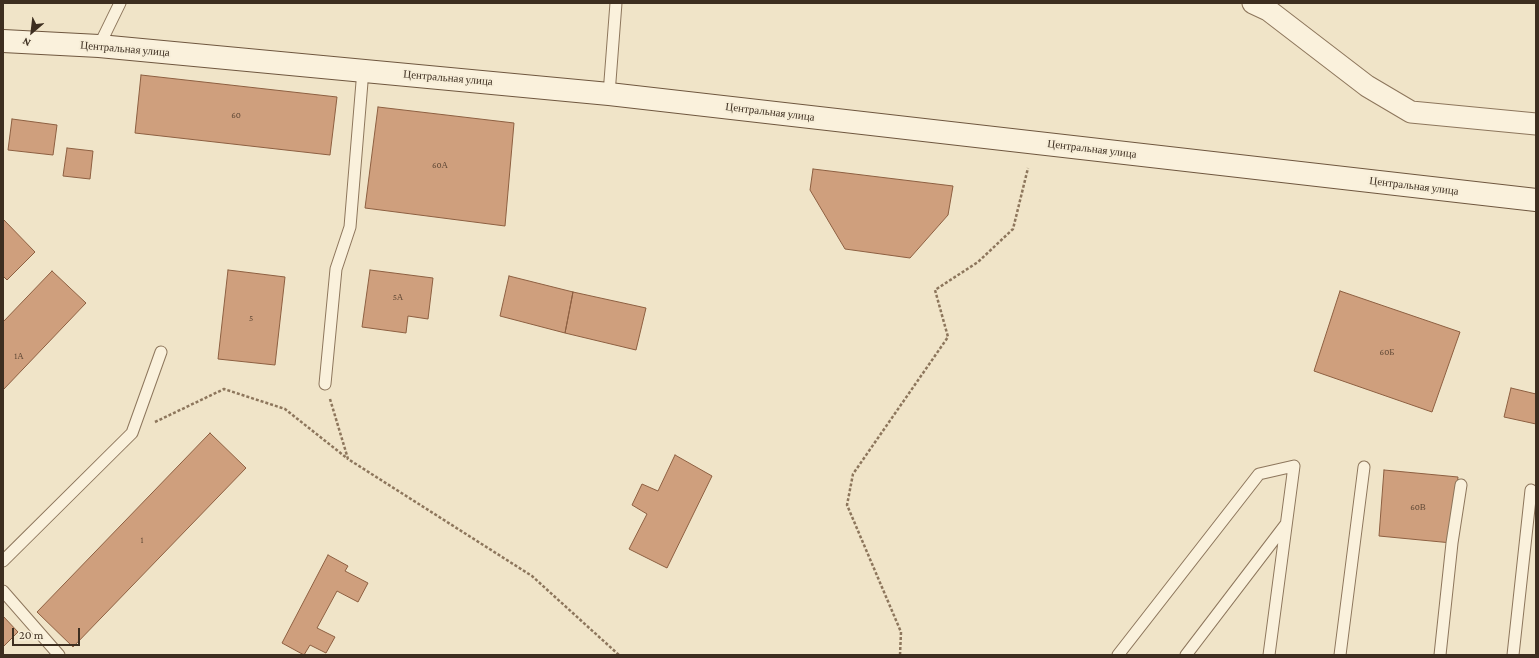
<!DOCTYPE html>
<meta charset="utf-8">
<style>
body{margin:0}
#map{position:relative;width:1539px;height:658px;overflow:hidden;background:#f0e4c8;font-family:"Crimson Pro",serif}
canvas{display:block}
.frame{position:absolute;inset:0;border:4px solid #3d2e20;pointer-events:none}
.north{position:absolute;left:12px;top:12px;width:40px;height:40px;-webkit-text-stroke:3px #f7eed8;paint-order:stroke;rotate:208deg;font-size:11px;font-weight:700;line-height:16px;text-align:center;color:#3d2e20}
.north::after{content:'';display:block;margin:auto;width:14px;height:18px;background:#3d2e20;clip-path:polygon(50% 0,100% 100%,50% 72%,0 100%)}
.scale{position:absolute;left:12px;top:628px;width:68px;height:18px;box-sizing:border-box;border:2px solid #3d2e20;border-top:0;padding-left:5px;font-size:12px;line-height:14px;white-space:nowrap;color:#3d2e20;-webkit-text-stroke:3px #f7eed8;paint-order:stroke}
</style>
<div id="map">
<canvas width="1539" height="658"></canvas>
<div class="frame"></div>
<div class="north">N</div>
<div class="scale">20 m</div>
</div>
<script>
const context = document.querySelector('canvas').getContext('2d');
context.lineJoin = 'round';
function paint(path, color) { context.fillStyle = color; context.fill(path, 'evenodd'); }
const poly = rows => new Path2D(rows.map(r => 'M' + r).join(''));
function stroke(path, color, width, dash) { context.strokeStyle = color; context.lineWidth = width; context.lineCap = dash ? 'butt' : 'round'; context.setLineDash(dash || []); context.stroke(path); }
function drawText(font, color, halo, rows, align = 'center') {
  context.font = font + ' "Crimson Pro",serif'; context.lineWidth = 4; context.setLineDash([]); context.textBaseline = 'middle'; context.strokeStyle = halo; context.fillStyle = color; for (const [text, x, y, turn = 0] of rows) {
    context.save(); context.translate(x, y); context.rotate((+turn || 0) * Math.PI / 180); context.textAlign = isNaN(turn) ? turn : align; if (halo) context.strokeText(text, 0, 0); context.fillText(text, 0, 0); context.restore();
  }
}
const building = poly([
 [141,75,337,97,330,155,135,133,141,75],
 [378,107,514,123,505,226,365,208,378,107],
 [12,119,57,125,53,155,8,150,12,119],
 [67,148,93,151,90,179,63,176,67,148],
 [813,169,953,186,948,215,910,258,845,249,810,190,813,169],
 [3,219,35,252,7,280,3,276,3,219],
 [228,270,285,277,275,365,218,359,228,270],
 [370,270,433,278,428,319,408,316,406,333,362,327,370,270],
 [52,271,86,303,3,390,3,322,52,271],
 [509,276,573,292,565,333,500,316,509,276],
 [1340,291,1460,332,1432,412,1314,371,1340,291],
 [573,292,646,308,636,350,565,333,573,292],
 [1511,388,1536,394,1536,424,1504,417,1511,388],
 [210,433,246,468,73,647,37,612,210,433],
 [675,455,712,476,667,568,629,549,647,514,632,505,642,484,658,491,675,455],
 [1384,470,1458,477,1452,543,1379,536,1384,470],
 [328,555,348,566,345,571,368,583,358,602,337,591,317,628,335,637,326,653,310,645,304,655,282,643,328,555],
 [3,616,18,632,3,647,3,616]
]);
paint(building, '#cf9f7d');
stroke(building, '#8d5f41', 1);
const service = poly([
 [99,46,120,3],
 [609,94,616,3],
 [325,384,336,269,350,227,363,70],
 [3,561,132,433,161,352],
 [3,591,59,655],
 [1118,655,1259,474,1294,466,1269,655],
 [1186,655,1286,524],
 [1340,655,1364,467],
 [1440,655,1452,543,1461,485],
 [1513,655,1531,490]
]);
const minor = poly([
 [1253,3,1268,10,1367,86,1411,112,1536,124]
]);
const secondary = poly([
 [3,41,99,46,609,94,1536,200]
]);
stroke(service, '#8d765c', 13);
stroke(minor, '#8d765c', 23);
stroke(secondary, '#6f573f', 24);
stroke(poly([
 [330,399,348,459,532,576,619,655],
 [155,422,224,389,285,409,348,459],
 [900,655,901,632,847,505,853,474,948,337,935,290,978,262,1013,229,1028,168]
]), '#8d765c', 2.5, [3, 2]);
stroke(service, '#faf1dc', 11);
stroke(minor, '#faf1dc', 21);
stroke(secondary, '#faf1dc', 22);
drawText('9px', '#624a37', null, [
 ["60",236,115],
 ["60А",440,165],
 ["5А",398,297],
 ["5",251,318],
 ["60Б",1387,352],
 ["1А",19,356],
 ["60В",1418,507],
 ["1",142,540]
]);
drawText('11px', '#3d2e20', '#f7eed8', [
 ["Центральная улица",125,49,5],
 ["Центральная улица",448,78,5],
 ["Центральная улица",770,112,7],
 ["Центральная улица",1092,149,7],
 ["Центральная улица",1414,186,7]
]);
</script>
